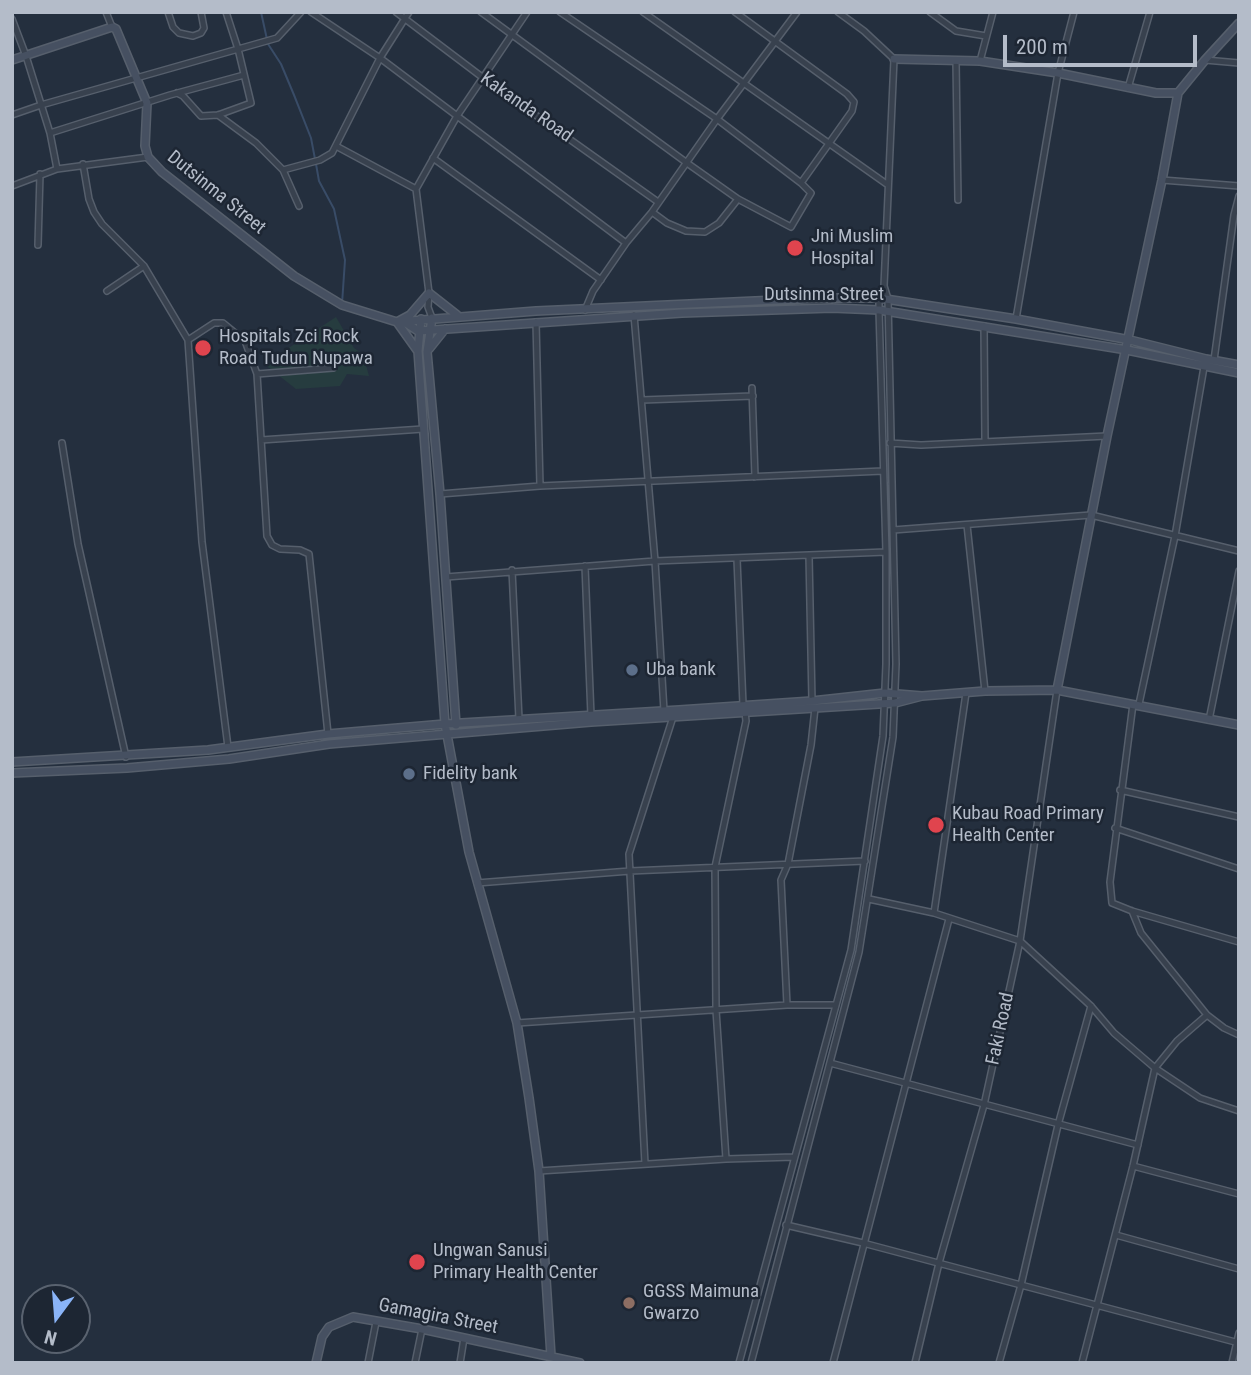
<!DOCTYPE html>
<style>
body{margin:0}
#map{position:relative;width:1251px;height:1375px;overflow:hidden;background:#242f3e;font-family:"Roboto Condensed",sans-serif}
canvas{display:block}
.frame{position:absolute;inset:0;border:14px solid #b4bcc9;pointer-events:none}
.north{position:absolute;left:21px;top:1284px;width:70px;height:70px;box-sizing:border-box;background:#1d2633;border:2px solid #59626f;border-radius:50%;rotate:196deg;font-size:19px;font-weight:700;line-height:28px;text-align:center;color:#b4bcc9}
.north::after{content:'';display:block;margin:auto;width:24px;height:32px;background:#8ab4f8;clip-path:polygon(50% 0,100% 100%,50% 72%,0 100%)}
.scale{position:absolute;left:1003px;top:35px;width:194px;height:32px;box-sizing:border-box;border:4px solid #b4bcc9;border-top:0;padding-left:9px;font-size:21px;line-height:24px;white-space:nowrap;color:#b4bcc9;-webkit-text-stroke:5px #1d2633;paint-order:stroke}
</style>
<div id="map">
<canvas width="1251" height="1375"></canvas>
<div class="frame"></div>
<div class="north">N</div>
<div class="scale">200 m</div>
</div>
<script>
const context = document.querySelector('canvas').getContext('2d');
context.lineJoin = 'round';
function paint(path, color) { context.fillStyle = color; context.fill(path, 'evenodd'); }
const poly = rows => new Path2D(rows.map(r => 'M' + r).join(''));
function stroke(path, color, width, dash) { context.strokeStyle = color; context.lineWidth = width; context.lineCap = dash ? 'butt' : 'round'; context.setLineDash(dash || []); context.stroke(path); }
function drawText(font, color, halo, rows, align = 'center') {
  context.font = font + ' "Roboto Condensed",sans-serif'; context.lineWidth = 5; context.setLineDash([]); context.textBaseline = 'middle'; context.strokeStyle = halo; context.fillStyle = color; for (const [text, x, y, turn = 0] of rows) {
    context.save(); context.translate(x, y); context.rotate((+turn || 0) * Math.PI / 180); context.textAlign = isNaN(turn) ? turn : align; if (halo) context.strokeText(text, 0, 0); context.fillText(text, 0, 0); context.restore();
  }
}
paint(poly([
 [336,317,354,348,363,354,369,376,347,374,340,386,296,389,264,364]
]), '#263c3f');
stroke(poly([
 [261,12,268,44,281,64,294,95,311,138,315,159],
 [316,164,319,181,334,209,345,260,342,304]
]), '#394c67', 2);
const street = poly([
 [106,12,112,27],
 [168,12,173,27,179,33,193,36,201,33,204,28,201,12],
 [311,12,380,58,626,243],
 [396,12,482,77,658,202],
 [481,12,687,163,738,199,791,227,811,193,801,183,852,111,854,102,847,94,735,12],
 [560,12,717,119,801,183],
 [643,12,888,185],
 [930,12,956,31,986,36],
 [12,19,26,56,50,133,57,169],
 [1205,60,1239,63],
 [956,61,958,200],
 [980,61,993,12],
 [1128,88,1150,12],
 [177,93,183,96,201,116,218,115,251,103,238,49,226,12],
 [12,115,41,105,277,38,301,12],
 [218,115,256,143,283,170,299,206],
 [50,133,170,95,244,75],
 [336,146,416,189],
 [433,158,601,280],
 [83,164,89,199,94,212,102,224,144,266,188,340,202,542,228,747],
 [283,170,320,160,332,153,380,58,409,12],
 [1162,180,1239,186],
 [12,186,57,169,148,157],
 [652,212,667,223,686,231,705,232,719,223,738,199],
 [38,245,40,174],
 [107,291,144,266],
 [585,310,593,291,626,243,652,212,717,119,797,12],
 [634,315,655,561,664,711],
 [432,318,428,307,429,293,416,189,457,116,527,12],
 [1016,319,1058,73,1074,12],
 [536,322,540,486],
 [984,326,985,442],
 [188,340,214,323,223,323,245,341,257,374,267,536,272,545,280,549,300,550,309,554,328,734],
 [1214,360,1234,215,1239,196],
 [257,374,333,368],
 [752,388,755,477],
 [642,400,753,396],
 [261,440,423,429],
 [62,443,78,544,126,757],
 [890,443,921,445,1107,436],
 [440,494,540,486,883,471],
 [967,525,985,691],
 [893,530,1091,515,1239,551],
 [809,556,812,701],
 [737,559,743,705],
 [585,566,591,716],
 [512,570,519,719],
 [446,577,655,561,886,552],
 [1133,704,1110,882,1112,903,1132,911,1239,942],
 [1139,704,1175,536,1204,367],
 [1209,720,1239,571],
 [1120,790,1239,817],
 [1115,828,1239,869],
 [477,883,630,871,865,861],
 [869,899,934,913,1020,941,1091,1006,1114,1033,1155,1068,1200,1098,1239,1111],
 [1132,911,1141,933,1207,1015,1224,1028,1239,1035],
 [934,913,966,693],
 [787,1005,781,880,788,864,811,745,815,708],
 [517,1023,787,1005,835,1005],
 [830,1063,1138,1145],
 [726,1159,716,1010,715,867,746,721,745,712],
 [645,1164,629,854,673,717],
 [1133,1166,1239,1194],
 [539,1171,726,1159,794,1157],
 [786,1225,863,1243,1239,1343],
 [1116,1235,1239,1269],
 [368,1363,376,1322],
 [415,1363,422,1329],
 [460,1363,464,1338],
 [739,1363,851,950,883,736,886,664,886,552,879,310,879,298,884,286,894,59,864,31,838,12],
 [751,1363,859,952,893,737,896,664,888,299,884,286],
 [833,1363,949,919],
 [915,1363,939,1263,984,1105,1020,941,1057,690],
 [999,1363,1021,1285,1058,1125,1091,1006],
 [1082,1363,1133,1166,1155,1068,1177,1041,1207,1015],
 [1232,1363,1239,1333]
]);
const secondary = poly([
 [894,59,980,61,1058,73,1156,93,1178,93,1205,60,1239,23],
 [12,60,112,27,116,29,147,103,145,146,148,157,162,172,294,276,342,305,397,322,536,311,821,298,879,298,1016,319,1130,340,1206,359,1239,365],
 [432,318,427,352,440,494,456,725],
 [421,319,418,351,445,724,469,852,517,1023,529,1098,539,1171,551,1356],
 [406,323,418,331,682,313,832,308,879,310,1127,350,1239,373],
 [429,349,445,329],
 [417,350,397,322,410,315,429,293,457,315],
 [1057,690,1107,436,1162,180,1178,93],
 [12,762,208,750,328,734,445,724,679,710,812,701,885,693,922,696,985,691,1057,690,1239,725],
 [12,773,127,768,229,759,329,744,591,722,895,703,922,696],
 [316,1363,322,1337,329,1327,353,1317,422,1329,580,1363]
]);
stroke(street, '#565f6c', 8);
stroke(secondary, '#565f6c', 10);
stroke(street, '#38414e', 5);
stroke(secondary, '#465061', 7);
for (const [x, y, r, color] of [
 [795,248,9,"#e0444e"],
 [203,348,9,"#e0444e"],
 [632,670,7,"#5c6f8a"],
 [409,774,7,"#5c6f8a"],
 [936,825,9,"#e0444e"],
 [417,1262,9,"#e0444e"],
 [629,1303,7,"#8d6e63"]
]) { const dot = new Path2D(); dot.arc(x, y, r, 0, 2 * Math.PI); context.fillStyle = color; context.fill(dot); stroke(dot, '#1d2633', 2.5); }
drawText('19px', '#b4bcc9', '#1d2633', [
 ["Kakanda Road",526,108,35],
 ["Dutsinma Street",216,193,39],
 ["Dutsinma Street",824,295],
 ["Faki Road",1001,1029,-78],
 ["Gamagira Street",438,1317,11]
]);
drawText('19px', '#b4bcc9', '#1d2633', [
 ["Jni Muslim",811,237],
 ["Hospital",811,259],
 ["Hospitals Zci Rock",219,337],
 ["Road Tudun Nupawa",219,359],
 ["Uba bank",646,670],
 ["Fidelity bank",423,774],
 ["Kubau Road Primary",952,814],
 ["Health Center",952,836],
 ["Ungwan Sanusi",433,1251],
 ["Primary Health Center",433,1273],
 ["GGSS Maimuna",643,1292],
 ["Gwarzo",643,1314]
], 'left');
</script>
